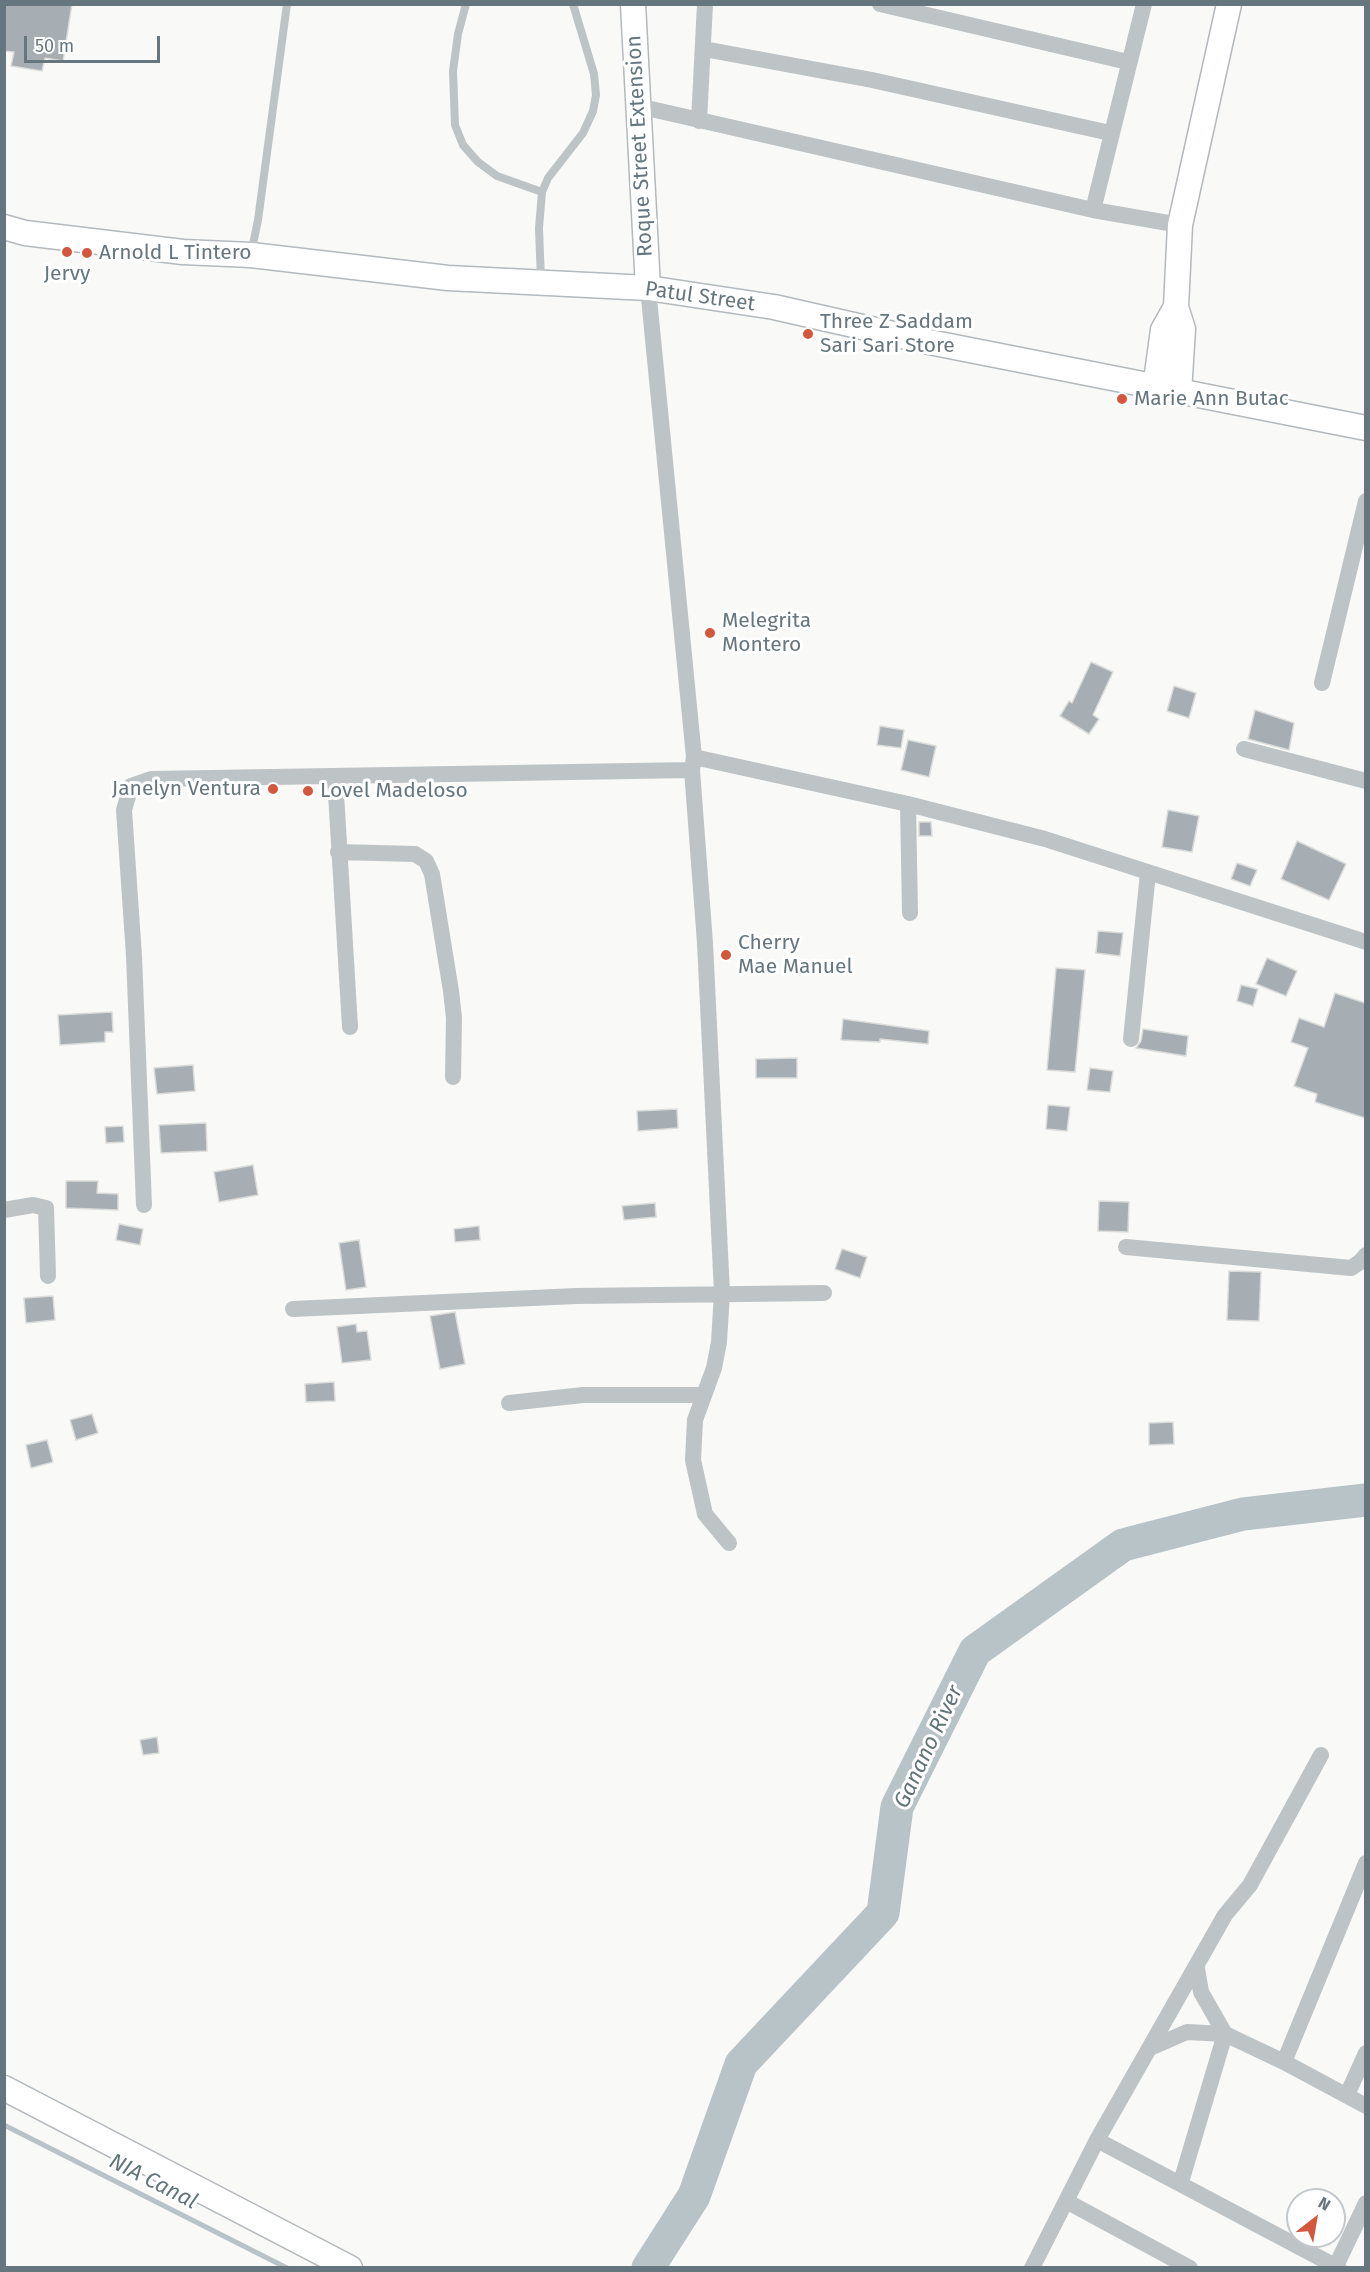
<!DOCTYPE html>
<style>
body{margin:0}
#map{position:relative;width:1370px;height:2272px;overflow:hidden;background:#f9f9f7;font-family:"Fira Sans",sans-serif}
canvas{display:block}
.frame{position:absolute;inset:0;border:6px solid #66767f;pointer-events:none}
.north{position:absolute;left:1286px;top:2188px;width:60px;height:60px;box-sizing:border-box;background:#fff;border:2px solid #c2c8cc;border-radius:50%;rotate:31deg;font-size:16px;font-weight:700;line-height:24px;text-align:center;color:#66767f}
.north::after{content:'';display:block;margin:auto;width:21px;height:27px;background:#d3563d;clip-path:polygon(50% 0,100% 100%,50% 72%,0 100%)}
.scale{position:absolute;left:24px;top:36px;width:136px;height:27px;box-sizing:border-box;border:3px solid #66767f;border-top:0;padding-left:8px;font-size:18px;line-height:21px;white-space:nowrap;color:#66767f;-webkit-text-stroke:4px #fff;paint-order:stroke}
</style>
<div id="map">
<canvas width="1370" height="2272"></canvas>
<div class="frame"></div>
<div class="north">N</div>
<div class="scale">50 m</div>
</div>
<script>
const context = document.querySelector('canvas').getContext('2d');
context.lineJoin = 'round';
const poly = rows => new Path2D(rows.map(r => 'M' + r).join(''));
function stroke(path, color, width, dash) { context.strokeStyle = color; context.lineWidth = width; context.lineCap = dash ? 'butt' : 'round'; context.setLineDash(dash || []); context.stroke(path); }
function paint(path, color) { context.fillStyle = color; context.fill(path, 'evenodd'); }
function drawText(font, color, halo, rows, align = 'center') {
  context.font = font + ' "Fira Sans",sans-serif'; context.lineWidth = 6; context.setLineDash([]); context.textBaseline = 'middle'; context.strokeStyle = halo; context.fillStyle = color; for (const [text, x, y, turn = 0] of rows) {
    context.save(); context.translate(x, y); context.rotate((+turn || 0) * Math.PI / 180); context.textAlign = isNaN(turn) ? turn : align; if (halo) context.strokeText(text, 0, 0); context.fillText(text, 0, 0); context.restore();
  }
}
stroke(poly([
 [4,2125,287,2268]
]), '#b7c3c6', 5);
stroke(poly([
 [648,2268,694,2196,741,2064,883,1913,897,1807,975,1651,1123,1545,1243,1514,1366,1500]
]), '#b7c3c6', 33);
const building = poly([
 [4,4,72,4,63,61,45,58,42,71,11,66,14,52,4,51,4,4],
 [1091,662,1113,672,1093,715,1099,719,1089,734,1060,716,1069,701,1072,703,1091,662],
 [1174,686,1196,693,1189,718,1167,711,1174,686],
 [1255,710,1294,723,1289,750,1248,739,1255,710],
 [880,726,904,730,901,748,877,745,880,726],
 [908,740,936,746,929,777,901,770,908,740],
 [1168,810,1199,816,1192,852,1162,847,1168,810],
 [919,822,931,822,932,836,919,836,919,822],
 [1297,841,1346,864,1329,900,1281,879,1297,841],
 [1237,863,1257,870,1250,886,1231,879,1237,863],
 [1098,931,1123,933,1120,956,1096,953,1098,931],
 [1267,958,1297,971,1286,996,1256,984,1267,958],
 [1056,968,1085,970,1075,1072,1047,1070,1056,968],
 [1241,985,1258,989,1253,1006,1237,1001,1241,985],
 [1335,993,1365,1003,1365,1118,1315,1102,1317,1094,1294,1086,1308,1048,1291,1042,1299,1018,1324,1027,1335,993],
 [112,1012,113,1032,105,1032,105,1042,60,1045,58,1015,112,1012],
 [843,1019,929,1031,928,1044,880,1039,880,1042,841,1040,843,1019],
 [1143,1029,1188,1036,1186,1056,1136,1048,1141,1041,1143,1029],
 [797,1058,797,1078,756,1078,756,1059,797,1058],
 [193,1065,195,1091,157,1094,154,1068,193,1065],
 [1090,1068,1113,1071,1110,1092,1087,1090,1090,1068],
 [1048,1105,1070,1107,1067,1131,1046,1129,1048,1105],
 [677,1109,678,1128,638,1131,637,1111,677,1109],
 [206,1123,207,1151,161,1153,159,1125,206,1123],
 [123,1126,124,1142,106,1143,105,1127,123,1126],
 [253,1165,258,1195,219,1202,214,1172,253,1165],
 [66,1181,98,1181,97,1193,118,1194,118,1210,66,1208,66,1181],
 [1099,1201,1129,1202,1128,1232,1098,1231,1099,1201],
 [655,1203,656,1217,624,1220,622,1206,655,1203],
 [119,1224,143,1229,140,1245,116,1240,119,1224],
 [479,1226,480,1240,455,1242,454,1229,479,1226],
 [359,1240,366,1287,346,1290,339,1243,359,1240],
 [842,1249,867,1257,860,1278,835,1269,842,1249],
 [1229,1271,1261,1272,1259,1321,1227,1320,1229,1271],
 [53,1296,55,1320,26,1323,24,1298,53,1296],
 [455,1312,465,1364,440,1369,430,1316,455,1312],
 [356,1324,357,1332,367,1331,371,1360,342,1363,337,1327,356,1324],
 [334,1382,335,1401,306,1402,305,1384,334,1382],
 [92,1414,98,1433,76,1440,70,1420,92,1414],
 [1173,1422,1174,1444,1149,1445,1149,1423,1173,1422],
 [47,1440,53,1462,31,1468,26,1445,47,1440],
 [157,1737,159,1753,143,1755,140,1740,157,1737]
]);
paint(building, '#a6aeb3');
stroke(building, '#dbdbd9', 1.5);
const secondary = poly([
 [633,4,648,288],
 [4,227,25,233,183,252,251,255,448,278,648,288,774,307,924,341,1366,428],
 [1155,388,1163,330,1176,307],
 [1179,392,1183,329,1176,307,1180,225,1229,4],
 [4,2088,350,2268]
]);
stroke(secondary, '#b3b9bd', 27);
stroke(poly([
 [466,4,458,34,453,71,455,125,463,145,478,162,497,176,542,192],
 [251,254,258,220,287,4],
 [541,281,539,228,542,192,548,178,583,133,593,111,596,95,594,74,573,4]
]), '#bec3c6', 8);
stroke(poly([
 [880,4,1128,62],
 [704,49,872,80,1110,133],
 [638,106,1093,210,1180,225],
 [699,121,705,4],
 [1093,210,1144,4],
 [648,288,694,757,692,770,705,943,722,1293,719,1342,714,1368,695,1420,693,1460,705,1514,729,1543],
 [1322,683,1366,501],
 [1244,749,1366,781],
 [694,757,908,804,1045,839,1366,942],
 [335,777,350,1027],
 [908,804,910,913],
 [338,852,415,854,426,861,432,874,451,991,454,1018,453,1077],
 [1131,1039,1148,873],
 [144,1205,134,956,124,810,131,786,151,779,692,770],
 [4,1210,33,1205,46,1208,48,1276],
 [1126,1247,1351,1268,1360,1262,1366,1255],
 [293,1309,576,1296,824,1293],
 [509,1403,583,1395,704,1395],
 [1197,1968,1201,1992,1225,2034,1284,2062,1366,2106],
 [1150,2048,1187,2032,1225,2034,1181,2182],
 [1284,2062,1366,1863],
 [1347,2095,1366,2053],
 [1097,2140,1339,2268],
 [1066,2201,1190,2268],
 [1032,2268,1097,2140,1225,1915,1250,1885,1321,1755],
 [1335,2268,1366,2203]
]), '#bec3c6', 16);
stroke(secondary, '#fff', 24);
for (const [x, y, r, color] of [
 [67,252,6,"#d3563d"],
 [87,253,6,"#d3563d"],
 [808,334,6,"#d3563d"],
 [1122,399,6,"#d3563d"],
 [710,633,6,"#d3563d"],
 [273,789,6,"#d3563d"],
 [308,791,6,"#d3563d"],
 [726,955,6,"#d3563d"]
]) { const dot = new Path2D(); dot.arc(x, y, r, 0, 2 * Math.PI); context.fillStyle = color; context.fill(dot); stroke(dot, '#fff', 2); }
drawText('21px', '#66767f', '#fff', [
 ["Roque Street Extension",640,146,-93],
 ["Patul Street",700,297,8]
]);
drawText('21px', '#66767f', '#fff', [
 ["Arnold L Tintero",99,253],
 ["Jervy",67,274,"center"],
 ["Three Z Saddam",820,322],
 ["Sari Sari Store",820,346],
 ["Marie Ann Butac",1134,399],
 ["Melegrita",722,621],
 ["Montero",722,645],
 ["Janelyn Ventura",261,789,"right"],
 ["Lovel Madeloso",320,791],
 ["Cherry",738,943],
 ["Mae Manuel",738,967]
], 'left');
drawText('italic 22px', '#617478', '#fff', [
 ["Ganano River",929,1747,-65],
 ["NIA Canal",153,2182,27]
]);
</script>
